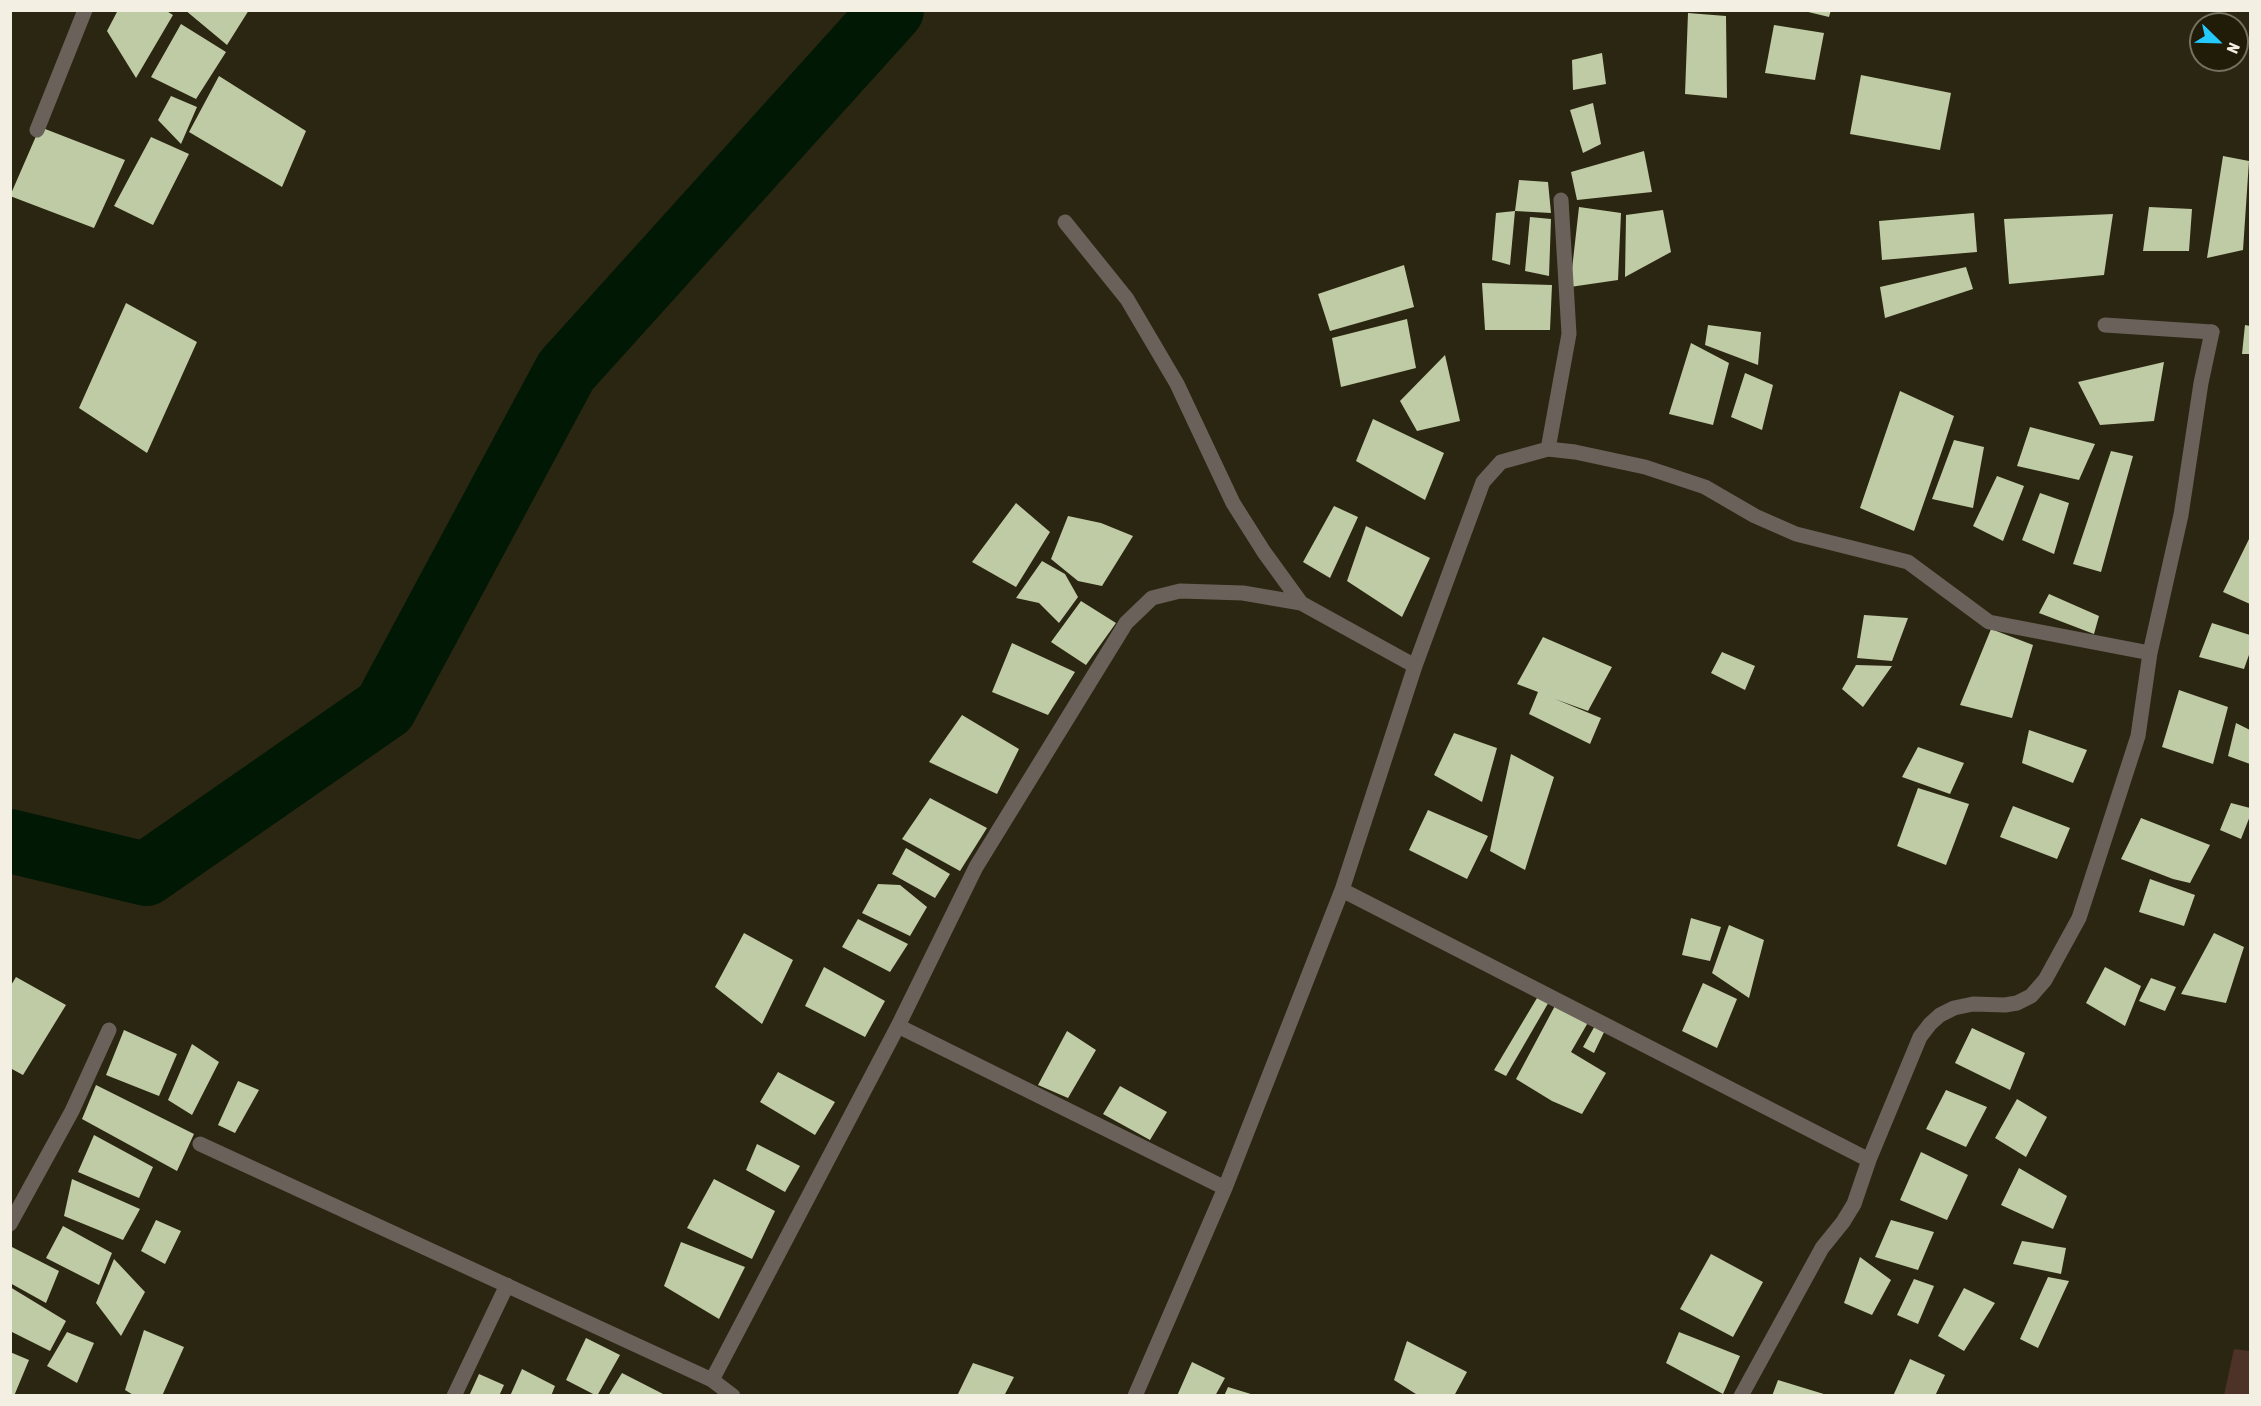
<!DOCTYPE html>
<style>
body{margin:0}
#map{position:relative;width:2261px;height:1406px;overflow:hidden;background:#2b2611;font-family:"Asap Condensed",sans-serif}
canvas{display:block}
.frame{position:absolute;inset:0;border:12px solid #f3f0e3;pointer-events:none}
.north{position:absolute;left:2189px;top:12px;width:60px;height:60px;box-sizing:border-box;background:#211c08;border:2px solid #757160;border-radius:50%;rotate:113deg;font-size:16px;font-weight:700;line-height:24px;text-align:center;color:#f3f0e3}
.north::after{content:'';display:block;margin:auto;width:21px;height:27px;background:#24c9fe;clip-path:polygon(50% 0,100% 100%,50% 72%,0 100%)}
</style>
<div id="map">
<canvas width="2261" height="1406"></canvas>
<div class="frame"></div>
<div class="north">N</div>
</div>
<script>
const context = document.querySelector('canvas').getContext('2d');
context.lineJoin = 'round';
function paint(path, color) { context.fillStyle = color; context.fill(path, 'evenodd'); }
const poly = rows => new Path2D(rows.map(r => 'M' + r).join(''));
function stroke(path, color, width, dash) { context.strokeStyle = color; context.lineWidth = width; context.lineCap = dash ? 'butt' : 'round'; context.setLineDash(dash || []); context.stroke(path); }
paint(poly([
 [2234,1349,2250,1351,2250,1395,2224,1395]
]), '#4d3227');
stroke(poly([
 [10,841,146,874,385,708,566,371,892,10]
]), '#001804', 64);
paint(poly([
 [118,10,165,10,173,15,136,78,107,31],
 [185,10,249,10,227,45],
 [1800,10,1831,10,1829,17],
 [1688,13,1726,16,1727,98,1685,94],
 [181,24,226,52,196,99,151,77],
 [1774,25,1824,33,1815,80,1765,73],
 [1602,53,1606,84,1573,90,1572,60],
 [1861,75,1951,93,1940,150,1850,134],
 [219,76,306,131,282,187,189,132],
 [171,96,197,107,181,144,158,120],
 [1593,103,1601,144,1583,153,1570,110],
 [40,127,125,160,94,228,10,196],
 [151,137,189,154,153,225,114,206],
 [1644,151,1652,192,1577,200,1571,172],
 [2223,156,2249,161,2243,250,2207,258],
 [1519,180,1548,182,1551,213,1515,211],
 [1579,207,1621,213,1618,280,1570,287],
 [2149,207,2192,209,2189,251,2143,251],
 [1663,210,1671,252,1625,277,1626,215],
 [1515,211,1510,265,1492,260,1496,213],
 [1974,213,1977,252,1882,260,1879,221],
 [2113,214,2104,275,2009,284,2004,219],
 [1530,217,1551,219,1549,276,1525,271],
 [1404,265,1414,307,1330,331,1318,294],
 [1966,267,1973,289,1885,318,1880,287],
 [1482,283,1552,285,1550,330,1485,330],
 [126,303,197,342,147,453,79,408],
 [1407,319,1416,368,1341,387,1332,338],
 [1708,325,1761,332,1758,365,1705,345],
 [2245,325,2250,326,2250,354,2242,354],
 [1691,343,1729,363,1713,425,1669,414],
 [1445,355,1460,421,1417,431,1400,401],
 [2164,362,2154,421,2100,425,2078,382],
 [1745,373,1773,385,1762,430,1731,417],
 [1900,391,1954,416,1914,531,1860,508],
 [1373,419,1444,453,1425,500,1356,461],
 [2030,427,2095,444,2079,480,2017,466],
 [1954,440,1984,447,1973,508,1932,499],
 [2111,451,2133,456,2101,572,2073,564],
 [1997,476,2024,486,2003,541,1973,526],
 [2040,493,2069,503,2054,554,2022,540],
 [1016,503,1050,532,1016,587,972,562],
 [1334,506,1358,517,1330,578,1303,562],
 [1068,516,1101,523,1133,536,1102,586,1078,581,1051,559],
 [1366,526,1430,558,1402,617,1347,581],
 [2250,537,2250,604,2223,592],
 [1042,561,1065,574,1078,597,1059,623,1039,603,1016,598],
 [2049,594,2099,616,2094,634,2039,613],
 [1081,601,1116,623,1086,665,1051,642],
 [1864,615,1908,618,1892,661,1857,658],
 [2212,623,2250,635,2250,652,2244,669,2199,657],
 [1991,629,2033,645,2012,718,1960,705],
 [1543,637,1612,667,1588,711,1555,699,1601,718,1590,744,1529,714,1538,692,1517,684],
 [1012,643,1075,672,1048,715,992,692],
 [1722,652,1755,666,1745,690,1711,673],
 [1856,665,1892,666,1863,707,1842,689],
 [2179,690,2228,707,2213,764,2162,747],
 [962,715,1019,749,997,794,929,762],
 [2236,723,2250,730,2250,764,2228,756],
 [2029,730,2087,750,2073,783,2022,763],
 [1454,733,1497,748,1482,802,1434,775],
 [1918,747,1964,763,1950,794,1902,777],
 [1511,754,1554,777,1525,870,1490,851],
 [1918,788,1969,804,1946,865,1897,846],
 [930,798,987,828,960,871,902,839],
 [2231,803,2250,808,2250,816,2241,839,2220,830],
 [2013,806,2070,828,2057,859,2000,837],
 [1428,810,1488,836,1467,879,1409,850],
 [2141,818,2210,845,2190,883,2173,879,2121,859],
 [906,848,950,874,935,898,892,874],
 [2150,879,2195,895,2184,926,2139,912],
 [878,884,900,885,927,907,910,936,862,913],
 [1691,918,1721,927,1710,961,1682,955],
 [858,919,908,944,890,972,842,947],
 [1729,925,1764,940,1749,998,1712,973],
 [744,933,793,960,762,1024,715,987],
 [2214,933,2244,947,2226,1003,2181,994],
 [824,967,885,1001,865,1037,805,1006],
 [2105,967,2141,986,2125,1026,2086,1003],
 [16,977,66,1005,23,1075,10,1068,10,987],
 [2151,978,2176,987,2165,1011,2139,1001],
 [1703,983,1737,999,1717,1048,1682,1031],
 [1540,993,1550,1000,1506,1076,1494,1070],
 [1557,1002,1590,1019,1571,1052,1606,1073,1582,1114,1552,1101,1516,1079],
 [1597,1022,1606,1028,1594,1053,1583,1047],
 [1972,1028,2025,1053,2010,1090,1955,1063],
 [124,1030,177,1054,159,1096,106,1075],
 [1067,1031,1096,1050,1068,1098,1038,1085],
 [192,1044,219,1062,192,1115,168,1100],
 [778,1072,835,1102,815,1135,760,1102],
 [238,1081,259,1090,235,1133,218,1125],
 [96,1085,194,1134,177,1171,82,1119],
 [1120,1086,1167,1112,1150,1140,1103,1114],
 [1946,1090,1987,1107,1966,1147,1926,1129],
 [2017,1099,2047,1117,2026,1157,1995,1138],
 [94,1135,153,1167,139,1198,78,1172],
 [757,1144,800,1166,785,1192,746,1170],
 [1921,1152,1968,1175,1947,1220,1900,1200],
 [2019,1168,2067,1196,2053,1229,2001,1205],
 [72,1179,140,1209,123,1240,64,1216],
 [714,1179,775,1211,752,1259,687,1228],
 [156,1220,181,1231,165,1264,141,1251],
 [1891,1220,1934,1232,1918,1270,1875,1257],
 [63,1226,112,1253,99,1285,46,1258],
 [2022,1241,2066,1248,2061,1274,2013,1264],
 [681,1242,745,1267,719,1319,664,1286],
 [10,1246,59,1271,46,1303,10,1283],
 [1711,1254,1763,1282,1733,1337,1680,1309],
 [1860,1257,1891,1280,1872,1315,1844,1303],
 [114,1259,145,1292,121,1336,96,1303],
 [2048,1277,2069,1281,2038,1348,2020,1339],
 [1914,1279,1934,1286,1918,1324,1897,1315],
 [10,1287,66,1321,50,1351,10,1331],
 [1964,1288,1995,1303,1964,1351,1938,1336],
 [144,1330,184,1347,162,1396,135,1396,125,1390],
 [67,1332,94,1343,77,1383,47,1366],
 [1679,1332,1740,1356,1723,1394,1666,1363],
 [586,1338,620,1355,597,1396,566,1380],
 [1407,1341,1467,1372,1454,1396,1419,1396,1394,1380],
 [10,1352,29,1360,14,1396,10,1396],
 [1910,1359,1945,1375,1935,1396,1893,1396],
 [1192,1362,1225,1378,1215,1396,1177,1396],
 [973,1363,1014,1377,1004,1396,957,1396],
 [522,1369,555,1386,551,1396,510,1396],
 [622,1373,667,1396,608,1396],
 [479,1374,504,1385,499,1396,469,1396],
 [1778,1380,1827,1395,1827,1396,1772,1396],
 [1228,1387,1254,1395,1254,1396,1224,1396]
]), '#bfcba4');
stroke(poly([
 [2105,325,2212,332],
 [1548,449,1569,334,1561,200]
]), '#69615a', 15);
stroke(poly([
 [37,130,85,10],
 [1065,222,1127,299,1177,384,1233,503,1264,552,1301,603],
 [1342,890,1869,1160],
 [200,1144,712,1380,733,1396],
 [1225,1188,898,1026,976,867,1126,623,1152,598,1180,591,1243,593,1301,603,1415,666],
 [10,1224,72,1111,109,1030],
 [712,1380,898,1026],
 [454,1396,507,1285],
 [1135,1396,1225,1188,1342,890,1415,666,1483,482,1501,462,1548,449,1575,452,1645,467,1705,487,1755,516,1796,534,1908,562,1989,622,2150,653],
 [1741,1396,1822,1248,1843,1222,1854,1204,1869,1160,1920,1037,1930,1024,1940,1015,1954,1008,1973,1004,2005,1005,2017,1003,2031,996,2045,980,2079,918,2138,736,2150,653,2181,515,2201,383,2212,332]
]), '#69615a', 15);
</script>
